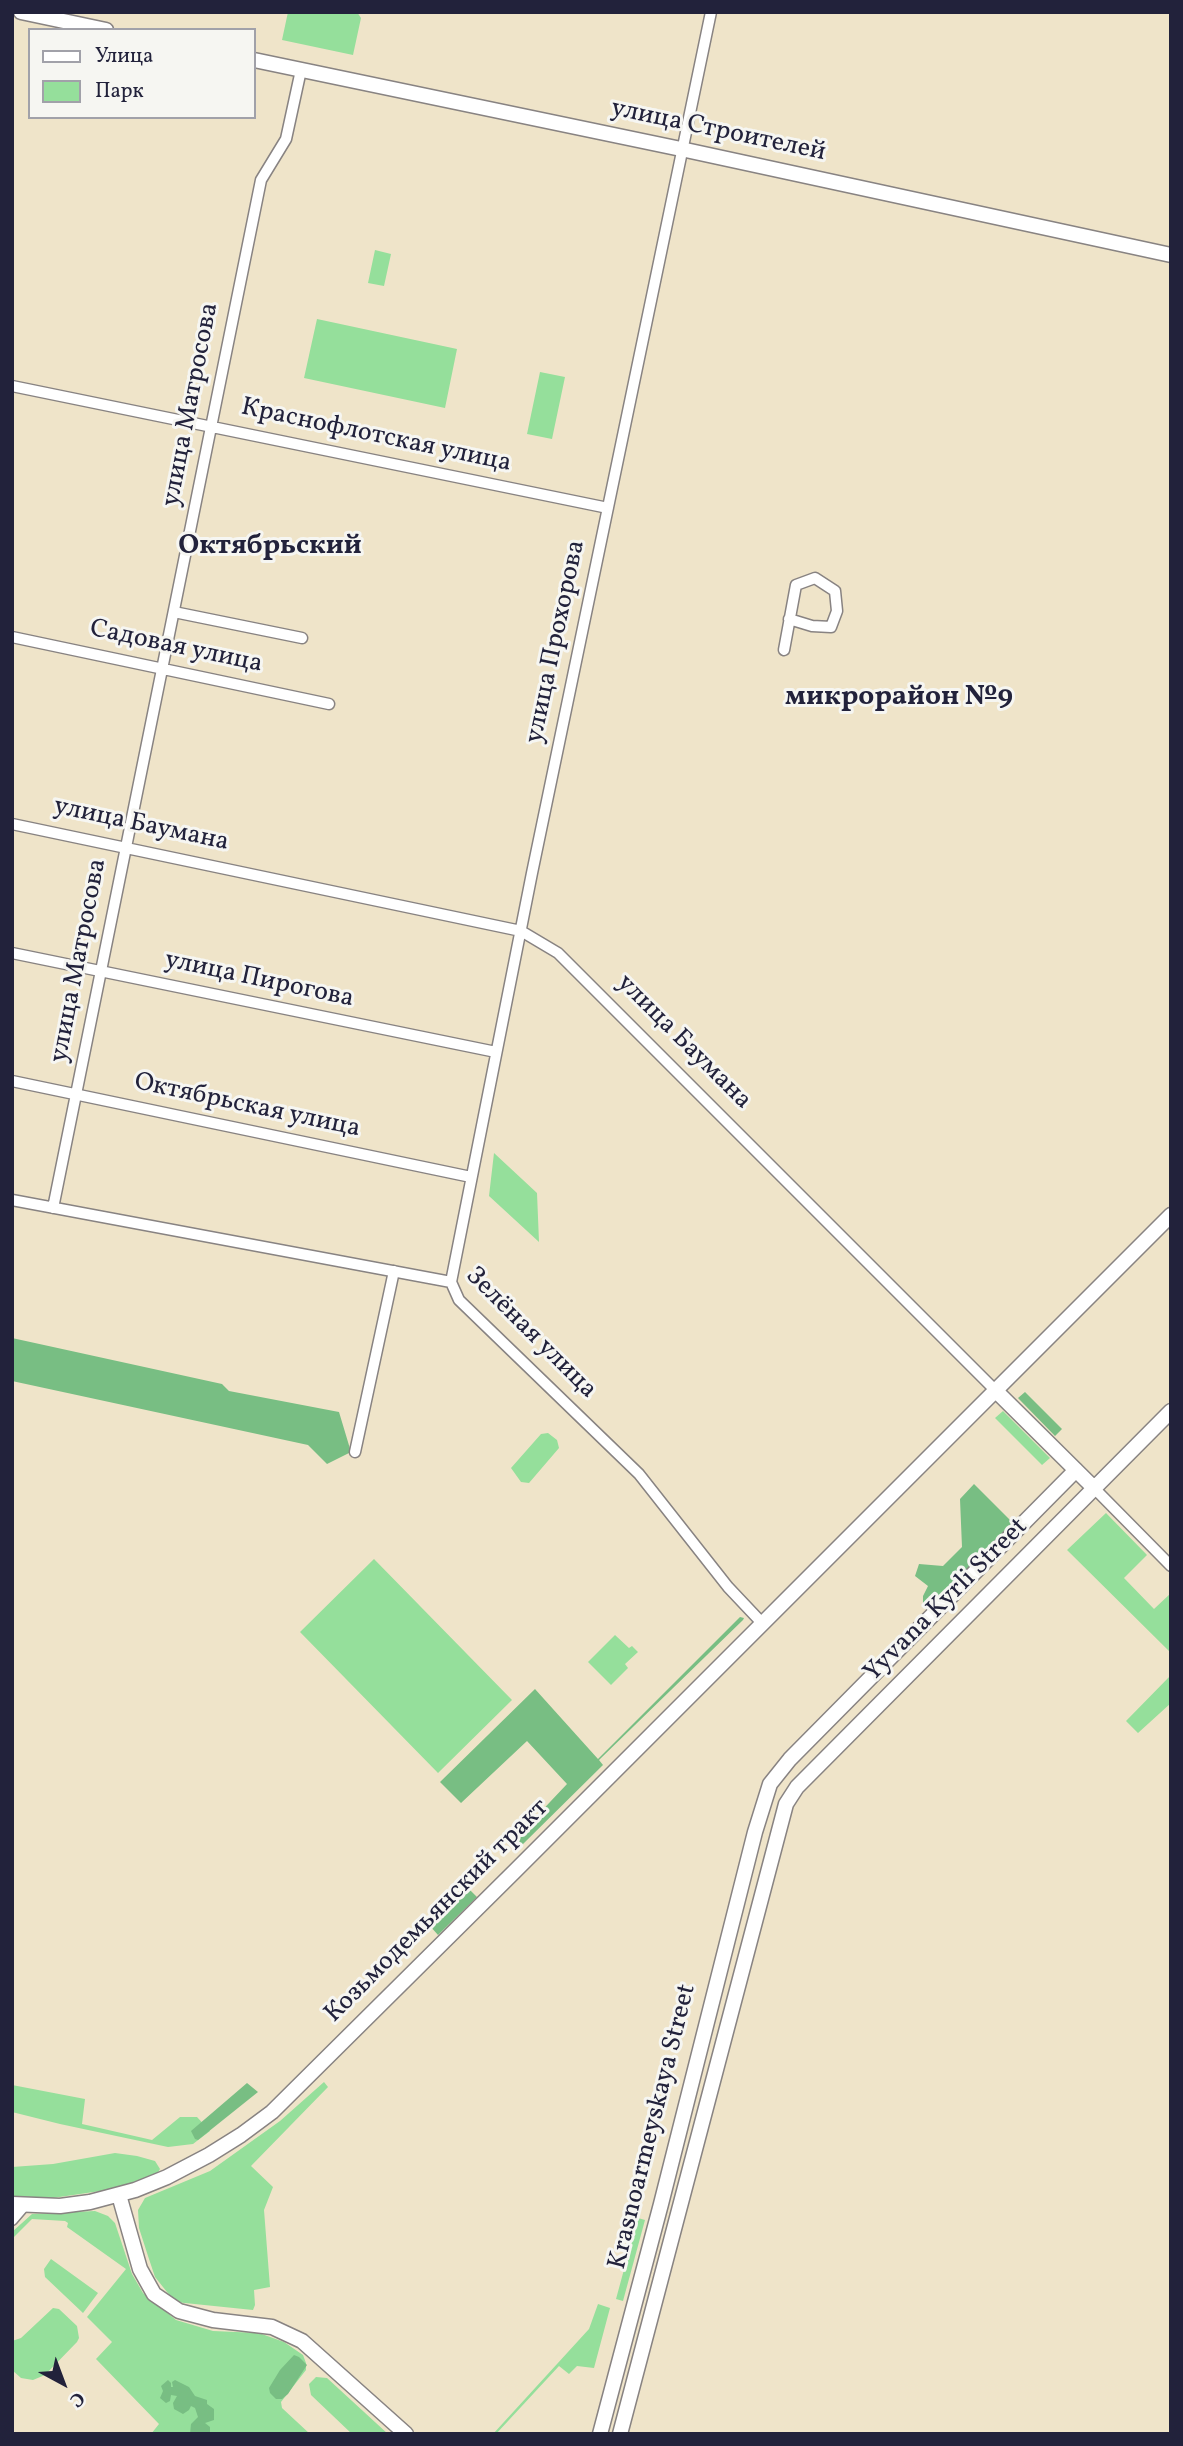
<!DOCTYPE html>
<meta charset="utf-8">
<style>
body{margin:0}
#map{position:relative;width:1183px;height:2446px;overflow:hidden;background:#efe4c9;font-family:Vollkorn,serif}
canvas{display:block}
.frame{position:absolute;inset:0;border:14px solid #22223b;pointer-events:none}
.legend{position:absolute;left:28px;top:28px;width:228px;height:91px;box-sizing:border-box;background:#f6f6f2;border:2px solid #a1a1a9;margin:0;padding:9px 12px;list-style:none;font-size:21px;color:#22223b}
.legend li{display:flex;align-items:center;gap:14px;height:35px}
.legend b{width:35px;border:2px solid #a1a1a9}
.north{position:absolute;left:28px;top:2348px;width:70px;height:70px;-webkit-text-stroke:5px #f6f6f2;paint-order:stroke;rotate:139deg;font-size:19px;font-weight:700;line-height:28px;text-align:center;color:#22223b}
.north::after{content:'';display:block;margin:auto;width:24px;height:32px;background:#22223b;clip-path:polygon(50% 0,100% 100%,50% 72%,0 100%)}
</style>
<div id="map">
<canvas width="1183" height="2446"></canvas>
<div class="frame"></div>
<ul class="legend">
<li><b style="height:9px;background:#fff"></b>Улица</li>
<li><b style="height:19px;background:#95df9b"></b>Парк</li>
</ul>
<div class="north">С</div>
</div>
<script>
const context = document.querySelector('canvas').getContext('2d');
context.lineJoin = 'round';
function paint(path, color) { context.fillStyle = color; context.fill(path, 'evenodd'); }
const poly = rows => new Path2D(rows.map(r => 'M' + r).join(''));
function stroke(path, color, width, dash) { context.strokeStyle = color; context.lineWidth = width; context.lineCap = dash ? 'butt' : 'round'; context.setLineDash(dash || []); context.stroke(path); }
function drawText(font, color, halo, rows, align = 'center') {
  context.font = font + ' Vollkorn,serif'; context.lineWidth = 6; context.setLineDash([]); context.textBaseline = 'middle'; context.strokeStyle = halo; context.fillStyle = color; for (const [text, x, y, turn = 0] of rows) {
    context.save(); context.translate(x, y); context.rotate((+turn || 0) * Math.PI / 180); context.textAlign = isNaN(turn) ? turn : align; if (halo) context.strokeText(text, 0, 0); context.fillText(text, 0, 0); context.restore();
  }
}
paint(poly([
 [288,12,357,12,361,18,353,55,282,40],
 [375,250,391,254,384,286,368,283],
 [317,319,457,349,445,408,304,378],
 [540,372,565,377,552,439,527,434],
 [494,1153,537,1193,539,1242,489,1196],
 [1003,1411,1050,1458,1042,1465,995,1418],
 [548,1433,557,1440,559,1448,529,1483,521,1482,511,1468,541,1434],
 [1106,1513,1147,1555,1124,1578,1154,1609,1171,1593,1171,1653,1067,1550],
 [374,1559,512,1700,438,1773,300,1632],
 [615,1635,629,1648,632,1646,638,1652,625,1664,628,1668,611,1685,588,1662],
 [1171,1675,1171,1703,1138,1733,1126,1721],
 [324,2082,328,2087,251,2166,273,2187,264,2210,270,2287,254,2290,255,2305,253,2310,175,2302,155,2277,148,2256,139,2228,138,2210,145,2198,210,2171,280,2121],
 [12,2085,85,2099,82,2124,152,2140,180,2117,197,2117,210,2131,193,2144,168,2147,60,2124,12,2112],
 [115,2153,137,2156,155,2161,160,2169,157,2174,145,2180,114,2189,46,2199,12,2197,12,2167,53,2164],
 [95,2211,108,2216,115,2223,132,2274,143,2293,176,2320,213,2331,259,2333,284,2342,303,2355,306,2363,306,2370,281,2402,282,2408,310,2434,151,2434,159,2424,96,2359,112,2342,87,2317,126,2269,67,2227,68,2223,65,2221,32,2219,12,2239,12,2232,32,2214],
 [638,2218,645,2220,623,2301,616,2299],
 [51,2259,98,2293,83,2313,45,2277,44,2269],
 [598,2304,610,2308,594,2368,577,2366,569,2374,559,2366,496,2434,493,2434,589,2329],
 [53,2308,59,2309,77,2326,79,2338,77,2342,45,2375,33,2380,21,2378,12,2370,12,2341,21,2338],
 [316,2377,327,2378,388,2434,352,2434,311,2395,309,2384]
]), '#95df9b');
paint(poly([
 [12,1338,222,1384,229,1391,339,1412,351,1452,327,1464,308,1445,12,1381],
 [1025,1392,1062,1429,1055,1436,1018,1398],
 [974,1484,1011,1521,1010,1530,936,1604,928,1607,923,1603,923,1596,928,1586,915,1576,919,1564,943,1566,962,1547,960,1499],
 [740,1617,744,1618,743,1620,599,1760,603,1765,522,1845,516,1838,567,1784,527,1741,461,1803,440,1782,535,1689,598,1759],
 [468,1888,477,1897,438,1935,430,1926],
 [247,2083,258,2092,198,2140,195,2139,191,2131],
 [294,2355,299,2357,307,2365,288,2394,282,2399,276,2399,270,2393,269,2388,280,2370],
 [168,2380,171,2383,171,2387,173,2387,172,2382,175,2380,189,2387,195,2396,207,2400,207,2404,214,2409,214,2420,205,2423,210,2427,210,2434,190,2434,191,2424,198,2417,195,2408,191,2406,189,2410,183,2414,174,2409,173,2403,177,2396,171,2395,170,2401,166,2403,160,2398,163,2391,161,2386]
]), '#78be83');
const minor = poly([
 [12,386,608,508],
 [174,612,302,638],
 [12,637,329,704],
 [784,650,796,585,815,578,835,591,837,611,831,627,812,626,789,619],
 [12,824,521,931,558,953,995,1390],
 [12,953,496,1052],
 [12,1081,471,1177],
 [12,1200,451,1282],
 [53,1208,261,180,286,139,301,70],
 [451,1282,532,873,711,12],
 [451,1282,459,1300,639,1474,728,1587,762,1623],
 [355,1452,394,1271],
 [1094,1488,1171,1566],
 [12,2220,24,2206]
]);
const major = poly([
 [21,12,106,30],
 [254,60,681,149,1171,255],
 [995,1390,1094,1488],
 [119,2195,140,2269,154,2294,179,2311,213,2320,272,2327,302,2341,406,2434],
 [12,2204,60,2206,90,2202,135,2190,167,2177,209,2155,241,2135,272,2112,515,1871,1171,1215],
 [600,2434,661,2204,755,1832,770,1784,790,1759,1076,1470],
 [620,2434,786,1804,797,1787,1171,1411]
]);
stroke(minor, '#888382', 13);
stroke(major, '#888382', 17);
stroke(minor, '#fff', 10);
stroke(major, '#fff', 14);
drawText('26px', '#22223b', '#f6f6f2', [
 ["улица Строителей",718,132,12],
 ["улица Матросова",192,405,-79],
 ["Краснофлотская улица",376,437,12],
 ["улица Прохорова",557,642,-78],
 ["Садовая улица",176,648,12],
 ["улица Баумана",141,826,12],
 ["улица Матросова",80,961,-79],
 ["улица Пирогова",259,981,12],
 ["улица Баумана",683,1043,45],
 ["Октябрьская улица",247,1107,12],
 ["Зелёная улица",530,1334,45],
 ["Yyvana Kyrli Street",947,1601,-45],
 ["Козьмодемьянский тракт",438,1912,-45],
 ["Krasnoarmeyskaya Street",654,2127,-76]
]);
drawText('bold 28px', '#22223b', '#f6f6f2', [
 ["Октябрьский",270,548],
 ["микрорайон №9",899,699]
]);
</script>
